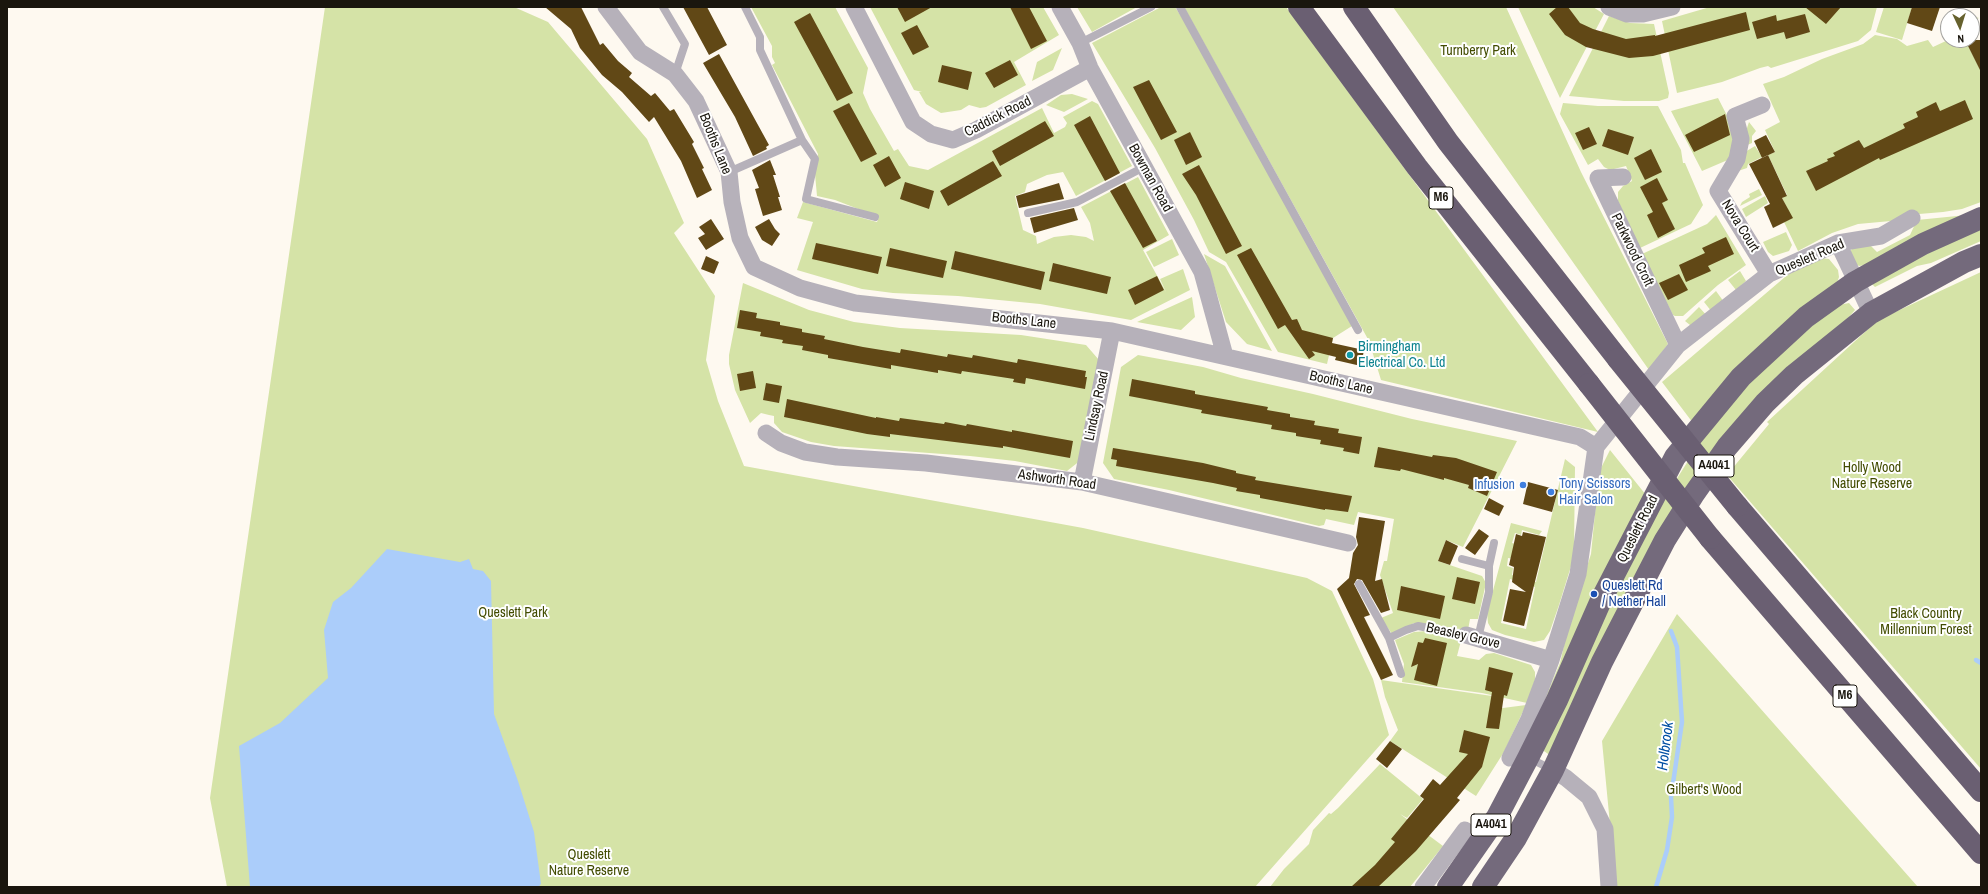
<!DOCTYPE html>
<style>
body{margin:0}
#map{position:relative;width:1988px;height:894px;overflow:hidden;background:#fef9f0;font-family:"Archivo Narrow",sans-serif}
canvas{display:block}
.frame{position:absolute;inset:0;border:8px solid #1a160e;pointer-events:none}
.north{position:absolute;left:1940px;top:8px;width:40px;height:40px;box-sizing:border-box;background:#fff;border:1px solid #a3a29f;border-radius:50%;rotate:176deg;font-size:11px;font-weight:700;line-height:16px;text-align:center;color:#1a160e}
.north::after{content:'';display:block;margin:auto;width:14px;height:18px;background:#66612e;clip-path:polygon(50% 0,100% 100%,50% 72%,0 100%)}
</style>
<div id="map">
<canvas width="1988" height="894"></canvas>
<div class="frame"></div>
<div class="north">N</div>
</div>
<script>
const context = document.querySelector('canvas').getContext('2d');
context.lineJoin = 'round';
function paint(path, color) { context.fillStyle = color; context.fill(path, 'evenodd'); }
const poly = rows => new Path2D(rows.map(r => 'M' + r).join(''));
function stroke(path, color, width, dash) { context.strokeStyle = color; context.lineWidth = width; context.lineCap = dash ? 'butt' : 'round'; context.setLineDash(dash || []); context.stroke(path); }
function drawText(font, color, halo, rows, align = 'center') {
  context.font = font + ' "Archivo Narrow",sans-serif'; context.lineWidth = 4; context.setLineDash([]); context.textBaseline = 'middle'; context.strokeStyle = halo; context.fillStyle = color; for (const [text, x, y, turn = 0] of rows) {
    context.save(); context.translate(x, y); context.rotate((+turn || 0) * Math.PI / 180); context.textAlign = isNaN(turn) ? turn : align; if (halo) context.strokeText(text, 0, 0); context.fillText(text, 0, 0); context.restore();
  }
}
paint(poly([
 [325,7,514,7,548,22,647,139,684,223,674,233,715,296,706,360,718,401,744,466,1083,528,1307,578,1332,591,1373,679,1389,735,1255,887,227,887,210,798],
 [751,7,835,7,868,68,863,93,870,109,894,151,898,149,909,166,928,170,1042,108,1054,133,1065,127,1067,123,1063,117,1092,101,1098,104,1132,166,1076,196,1063,172,1047,175,1027,184,1025,192,1015,196,1023,230,1036,236,1037,244,1054,237,1071,235,1086,237,1094,241,1090,223,1081,207,1138,177,1169,235,1143,250,1166,292,1160,279,1183,269,1190,290,1131,320,1040,304,958,296,893,293,862,289,797,270,813,222,797,218,803,202,877,222,879,217,835,200,817,196,815,174,818,154,772,65,775,63,772,57,772,46],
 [870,7,1043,7,1059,35,1014,62,1026,85,986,107,980,108,969,105,961,110,941,113,926,104,919,92,922,92,914,90],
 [1077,7,1137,7,1092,32],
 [1161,7,1175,7,1201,47,1352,326,1333,338,1327,364,1278,352,1226,262,1209,252,1194,220,1155,148,1092,43],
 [1184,7,1286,7,1598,432,1381,380,1369,341],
 [1393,7,1506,7,1581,172,1668,344,1649,370],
 [1518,7,1593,7,1604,14,1560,98],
 [1710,7,1877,7,1871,30,1858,41,1771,68,1768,66,1760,68,1722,82,1677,93,1662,21],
 [1884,7,1912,7,1902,40,1876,32],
 [1958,12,1979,18,1972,21,1972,16,1952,16],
 [1609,16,1630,23,1654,24,1669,93,1668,98,1659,101,1624,101,1569,96],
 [1875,35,1897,39,1907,46,1928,40,1933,47,1948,40,1965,40,1981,71,1981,202,1962,209,1943,212,1919,214,1902,220,1858,224,1832,233,1798,251,1784,222,1792,218,1782,198,1787,195,1768,155,1775,152,1765,130,1780,122,1763,84,1784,77,1822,59,1863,44],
 [1062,48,1053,70,1032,81,1037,62],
 [1072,94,1088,99,1064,112,1046,105,1061,95],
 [1718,98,1738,137,1730,159,1702,171,1671,111],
 [1563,103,1598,106,1658,106,1681,150,1683,163,1685,163,1703,205,1691,224,1640,248,1618,201,1618,192,1623,186,1632,181,1626,166,1610,170,1604,167,1598,159,1588,165,1560,114],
 [1749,122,1756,131,1752,136,1752,143,1745,146,1746,131],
 [1755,146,1762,157,1748,164,1747,168,1738,171,1745,152],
 [1759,189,1762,195,1740,206,1742,202,1750,197,1749,194],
 [1765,196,1768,203,1746,217,1742,209],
 [1716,215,1746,265,1718,285,1683,316,1675,316,1673,315,1642,254,1707,224],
 [1967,215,1866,265,1859,266,1854,263,1850,252,1853,247,1867,242,1877,252,1910,235,1917,220],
 [1981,227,1981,241,1931,263,1917,266,1875,287,1870,282],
 [1786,232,1792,245,1789,251,1773,256,1768,252,1763,242],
 [1172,239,1179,255,1154,267,1146,252],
 [1204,254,1225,266,1272,351,1247,344,1226,322],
 [1822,258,1829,259,1838,270,1839,277,1836,286,1693,423,1662,382,1785,277,1796,269],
 [1740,271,1746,281,1736,290,1728,280],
 [1981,272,1981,769,1727,475,1769,424,1767,422,1878,320],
 [743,283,809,310,854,322,900,328,1021,335,1086,345,1099,360,1081,460,1067,471,1015,461,970,456,834,446,811,442,782,432,774,423,774,416,769,415,761,413,750,423,735,390,729,364,729,355],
 [1716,291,1724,302,1712,312,1704,302],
 [1192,297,1195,317,1181,330,1137,322],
 [1849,303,1855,310,1833,335,1756,405,1551,756,1541,749,1644,531,1710,426,1759,373,1791,342,1839,305],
 [1699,307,1708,317,1695,329,1685,321],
 [1138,355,1203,367,1241,378,1313,394,1412,419,1517,441,1463,547,1446,540,1438,561,1482,576,1486,583,1478,619,1470,619,1468,630,1414,623,1392,634,1381,618,1393,613,1380,575,1384,561,1387,561,1394,519,1358,512,1354,525,1326,519,1324,525,1319,526,1169,490,1114,479,1103,463,1121,367],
 [1610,450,1646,495,1538,715,1560,663,1570,619,1591,554,1599,472],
 [1565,459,1575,467,1574,549,1572,563,1559,605,1550,631,1544,640,1534,642,1505,635,1492,630,1488,623,1487,613,1511,523,1542,531,1539,535,1522,530,1521,535,1515,533,1512,543,1519,545,1515,559,1508,558,1507,566,1513,568,1512,575,1536,582],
 [1510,579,1535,587,1526,629,1501,623],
 [1677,614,1918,887,1616,887,1602,741],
 [1427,631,1462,637,1457,656,1479,660,1486,654,1494,653,1531,665,1535,672,1535,680,1527,703,1482,693,1402,682,1404,664,1395,640,1414,632],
 [1381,680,1492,696,1490,706,1503,708,1526,705,1504,752,1476,796,1390,741,1398,730,1385,697],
 [1380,764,1423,799,1407,818,1400,814,1443,846,1410,887,1270,887,1284,869,1309,844,1313,830,1329,813,1331,814,1338,808]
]), '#d5e3a7');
paint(poly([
 [387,549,460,562,469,559,473,569,483,571,491,581,494,714,518,781,534,832,541,884,538,887,250,887,239,746,280,723,328,678,324,630,333,602,351,588]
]), '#abcdfa');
stroke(poly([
 [1976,660,1981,663],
 [1656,887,1667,850,1672,817,1671,797,1682,722,1677,647,1671,631]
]), '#abcdfa', 4.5);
paint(poly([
 [545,7,581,7,600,45,603,43,618,61,632,73,629,77,651,96,655,93,670,111,674,109,694,142,692,144,704,168,702,169,712,190,697,198,681,161,654,117,649,122,622,92,602,75,580,48,571,29],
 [683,7,707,7,727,45,709,55],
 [897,7,932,7,905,22],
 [1010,7,1029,7,1047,41,1031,49],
 [1557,7,1568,7,1580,23,1593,29,1626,39,1655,35,1655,36,1746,12,1750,30,1653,56,1629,58,1586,47,1565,35,1549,14],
 [1805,7,1841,7,1826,24],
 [1912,7,1940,7,1932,31,1907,23],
 [810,13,853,93,837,101,794,22],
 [1805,14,1810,32,1786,39,1784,32,1757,39,1752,22,1776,15,1777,21],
 [917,25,929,47,913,55,901,33],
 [1965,40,1981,40,1981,72],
 [719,54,769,145,766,147,767,149,753,156,735,117,703,63],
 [1010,60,1018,75,994,88,985,73],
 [942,65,972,72,968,90,938,82],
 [1149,80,1177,132,1161,140,1133,87],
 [1965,100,1973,119,1880,160,1879,158,1816,191,1806,171,1828,161,1827,159,1835,156,1833,153,1859,140,1864,148,1905,128,1903,124,1918,117,1916,112,1936,102,1940,111],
 [849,103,877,154,861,162,833,111],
 [1725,114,1730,135,1694,152,1685,135],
 [1090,116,1120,173,1105,181,1074,125],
 [1045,121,1054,136,1000,166,992,151],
 [1589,127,1597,144,1583,150,1575,133],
 [1608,129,1634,137,1628,155,1602,146],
 [1190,132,1202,157,1186,165,1174,140],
 [1766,135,1775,152,1762,158,1754,141],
 [1651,149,1662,172,1645,180,1634,158],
 [1768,155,1787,196,1782,198,1793,218,1773,228,1764,207,1770,204,1749,164],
 [889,156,901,178,885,187,873,165],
 [770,160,776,175,773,175,780,197,778,197,782,210,763,216,755,189,759,188,752,170],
 [993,161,1002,176,948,206,940,191],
 [1199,165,1242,246,1226,254,1196,195,1182,174],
 [1657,178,1668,200,1662,203,1675,229,1658,238,1647,215,1653,212,1640,187],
 [905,182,934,191,929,209,900,199],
 [1059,183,1064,199,1019,208,1016,196],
 [1125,183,1157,241,1143,248,1110,191],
 [1074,208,1078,220,1034,233,1030,218],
 [711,219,724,239,706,250,698,238,705,234,699,227],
 [769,219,775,229,780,234,772,246,762,240,755,227],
 [1726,237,1734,254,1708,266,1711,271,1686,282,1679,265,1705,253,1702,248],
 [816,243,882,257,878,274,812,259],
 [890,248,947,261,943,278,886,266],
 [1251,248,1292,320,1297,319,1302,330,1333,338,1332,343,1364,350,1361,366,1335,360,1336,357,1312,351,1315,355,1309,359,1285,325,1278,329,1237,255],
 [955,251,1045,272,1041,290,951,269],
 [706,256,719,262,714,274,701,269],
 [1053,263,1111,277,1107,294,1049,281],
 [1679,274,1688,290,1668,300,1659,283],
 [1157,276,1164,290,1135,305,1128,290],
 [740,310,757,313,756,318,780,322,780,325,802,329,802,332,825,336,824,339,863,347,900,353,901,349,947,357,948,354,972,358,973,355,1017,363,1018,359,1086,371,1085,377,1087,377,1085,389,1026,378,1025,384,1013,382,1014,379,962,371,961,374,938,370,938,373,891,365,891,369,828,358,828,355,802,350,803,346,782,343,783,340,760,336,761,332,737,328],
 [753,371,756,388,740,391,737,374],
 [1132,379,1195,391,1195,394,1268,407,1267,410,1290,414,1290,417,1315,421,1314,425,1339,429,1338,433,1362,437,1359,454,1343,451,1344,448,1320,444,1321,440,1296,436,1296,433,1271,429,1272,425,1201,413,1202,410,1129,396],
 [766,383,782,386,779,403,763,400],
 [787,399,876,418,876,417,899,421,900,418,944,424,945,422,966,426,967,424,1012,432,1012,430,1073,441,1070,458,1003,446,1003,448,890,434,890,437,867,434,784,417],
 [1378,447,1432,457,1433,455,1456,458,1497,472,1487,496,1468,488,1469,485,1444,478,1444,480,1401,469,1400,471,1374,467],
 [1113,448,1203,463,1236,471,1236,473,1256,477,1255,480,1352,496,1348,512,1325,509,1325,510,1260,498,1260,495,1236,491,1237,488,1213,483,1116,466,1117,460,1111,459],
 [1528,482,1558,490,1552,512,1523,504],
 [1489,498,1504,506,1499,516,1484,509],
 [1359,517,1385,521,1375,581,1382,579,1390,610,1381,613,1362,580,1357,579,1354,584,1370,615,1364,617,1393,675,1381,680,1337,589,1349,578,1353,553,1358,545,1356,537],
 [1479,529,1489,536,1475,555,1465,548],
 [1523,532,1546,537,1524,626,1503,621,1510,589,1526,592,1512,582,1514,567,1509,565,1516,534,1522,536],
 [1446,540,1458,546,1450,565,1438,561],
 [1457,577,1480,582,1475,604,1452,599],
 [1401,586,1445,596,1440,619,1397,610],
 [1425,638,1447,643,1437,686,1414,680,1418,664,1411,667,1418,642,1423,643],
 [1489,667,1513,673,1507,696,1504,695,1499,729,1486,728,1492,692,1485,690],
 [1464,730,1490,737,1482,767,1457,798,1460,800,1416,851,1378,887,1351,887,1375,865,1395,842,1391,839,1424,799,1420,796,1433,779,1440,785,1468,754,1459,752],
 [1390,741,1402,749,1387,768,1376,759]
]), '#614816');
stroke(poly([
 [663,7,685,44,675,74],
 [745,7,760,37,760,50,802,140,815,159,806,199,875,217],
 [1180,7,1358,330],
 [1080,43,1151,7],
 [729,172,802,140],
 [1028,213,1077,202,1144,167],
 [1462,559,1489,566,1489,592,1478,638],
 [1489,566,1494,543],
 [1359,584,1389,638],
 [1401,674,1389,638,1406,630,1418,626,1466,635],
 [1529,758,1553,770]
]), '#b6b1ba', 8);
stroke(poly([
 [606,7,640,52,675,74,696,101,729,172,732,202,740,238,754,267,800,288,855,303,1112,331,1580,437,1596,447],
 [854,7,913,122,931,134,953,140,976,130,1090,68],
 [1060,7,1080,43,1090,68,1202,272,1225,356],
 [1609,7,1627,14,1643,14,1672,7],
 [1762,105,1735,116,1741,139,1737,159,1718,191,1769,274],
 [1623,177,1598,178,1678,345],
 [1838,243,1871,313],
 [766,433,781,443,805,452,837,457,926,463,1082,482,1348,543],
 [1082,482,1112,331],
 [1466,635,1551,660],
 [1510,758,1529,719,1551,660,1578,574,1596,447,1678,345,1769,274,1838,243,1881,236,1912,218],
 [1553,770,1566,778,1589,797,1605,829,1609,887],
 [1423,887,1465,830]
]), '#b6b1ba', 17);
stroke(poly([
 [1448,887,1497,817,1528,758,1557,700,1602,598,1675,457,1741,377,1806,317,1855,282,1923,244,1981,218],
 [1483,887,1516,838,1553,770,1602,662,1665,540,1694,494,1727,447,1765,403,1794,375,1871,313,1964,262,1981,255]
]), '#746a7c', 22);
stroke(poly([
 [1299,7,1417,167,1589,384],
 [1354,7,1448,142,1618,359],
 [1737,506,1981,791],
 [1710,538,1981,853]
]), '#6a5f72', 22);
stroke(poly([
 [1618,359,1737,506],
 [1589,384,1710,538]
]), '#6a5f72', 22);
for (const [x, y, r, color] of [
 [1350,355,4,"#0f9aa8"],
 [1523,485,4,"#3f7fe0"],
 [1551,492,4,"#3f7fe0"],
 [1594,594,4,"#1a4fb4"]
]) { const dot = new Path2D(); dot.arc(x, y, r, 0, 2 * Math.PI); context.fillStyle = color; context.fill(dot); stroke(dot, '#fff', 1.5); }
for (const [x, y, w] of [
 [1441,198,24],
 [1714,466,40],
 [1845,696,24],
 [1491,825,40]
]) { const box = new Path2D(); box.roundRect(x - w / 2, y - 11, w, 22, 3); context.fillStyle = '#fff'; context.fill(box); stroke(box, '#1a160e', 1); }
drawText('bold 13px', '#1a160e', null, [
 ["M6",1441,198],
 ["A4041",1714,466],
 ["M6",1845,696],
 ["A4041",1491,825]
]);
drawText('14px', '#424c01', '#fff', [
 ["Turnberry Park",1478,51],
 ["Holly Wood",1872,468],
 ["Nature Reserve",1872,484],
 ["Queslett Park",513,613],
 ["Black Country",1926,614],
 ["Millennium Forest",1926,630],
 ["Gilbert's Wood",1704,790],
 ["Queslett",589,855],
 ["Nature Reserve",589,871]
]);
drawText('14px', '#1a160e', '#fff', [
 ["Caddick Road",998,117,-27],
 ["Booths Lane",715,144,68],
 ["Bowman Road",1150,178,61],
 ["Nova Court",1740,226,58],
 ["Parkwood Croft",1632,250,64],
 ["Queslett Road",1810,258,-23],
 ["Booths Lane",1024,321,6],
 ["Booths Lane",1341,383,13],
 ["Lindsay Road",1097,406,-78],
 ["Ashworth Road",1057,480,8],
 ["Queslett Road",1638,529,-63],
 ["Beasley Grove",1463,636,13]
]);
drawText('14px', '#0d838f', '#fff', [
 ["Birmingham",1358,347],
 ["Electrical Co. Ltd",1358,363]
], 'left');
drawText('14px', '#366cbe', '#fff', [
 ["Tony Scissors",1559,484],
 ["Hair Salon",1559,500],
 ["Infusion",1515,485,"right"]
], 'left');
drawText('14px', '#164399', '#fff', [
 ["Queslett Rd",1602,586],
 ["/ Nether Hall",1602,602]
], 'left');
drawText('italic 15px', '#004fa3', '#fff', [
 ["Holbrook",1666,746,-83]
]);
</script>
